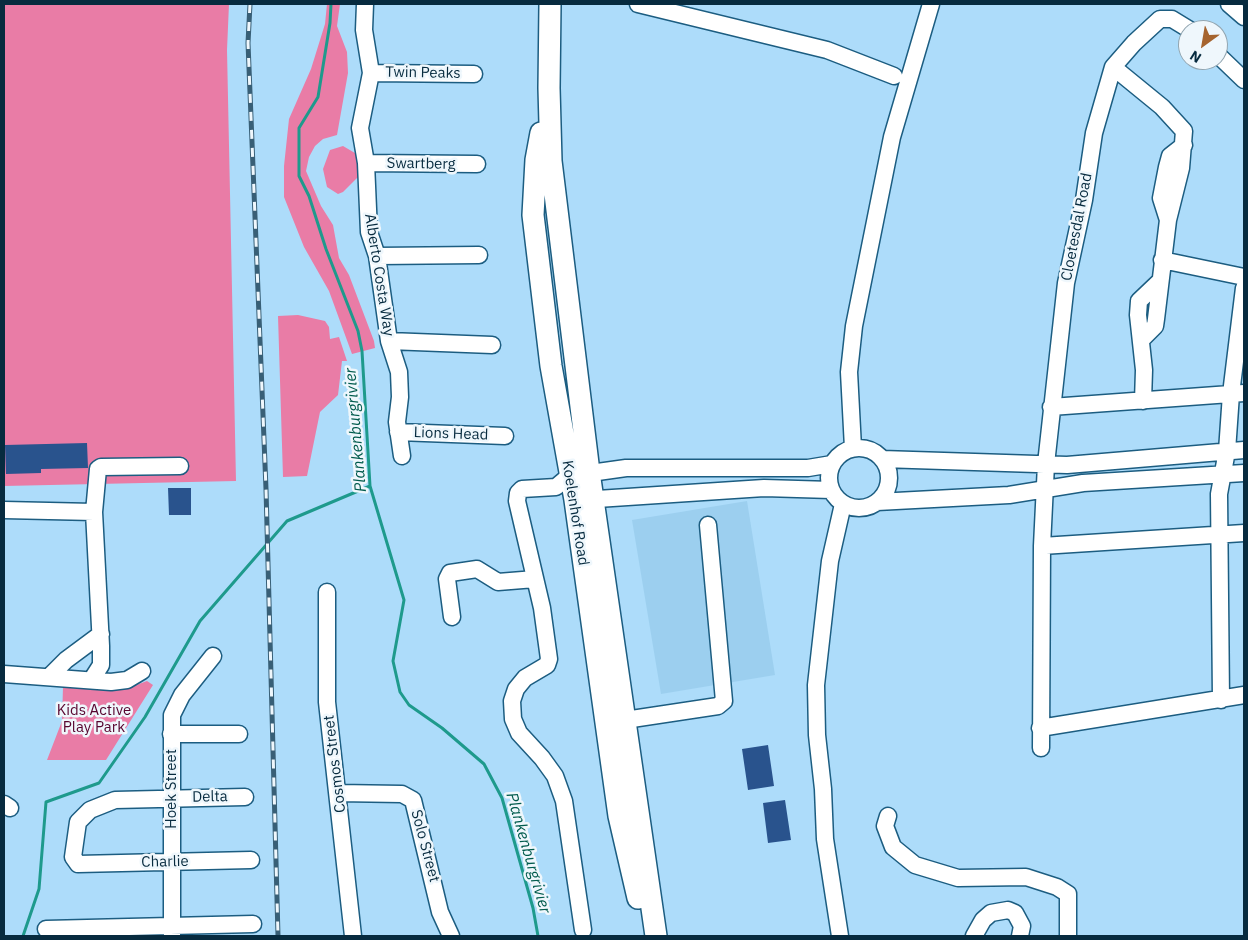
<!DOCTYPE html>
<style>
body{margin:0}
#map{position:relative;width:1248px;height:940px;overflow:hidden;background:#addcfa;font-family:"IBM Plex Sans",sans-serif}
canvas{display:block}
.frame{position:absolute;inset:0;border:5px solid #072b3f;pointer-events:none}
.north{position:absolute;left:1178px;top:20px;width:50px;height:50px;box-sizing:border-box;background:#eff7fc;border:1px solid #92a5b0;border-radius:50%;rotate:212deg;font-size:14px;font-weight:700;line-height:20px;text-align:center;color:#072b3f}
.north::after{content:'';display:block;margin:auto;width:18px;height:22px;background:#a5642f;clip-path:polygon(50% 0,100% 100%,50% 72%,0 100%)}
</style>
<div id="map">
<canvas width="1248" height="940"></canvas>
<div class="frame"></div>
<div class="north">N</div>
</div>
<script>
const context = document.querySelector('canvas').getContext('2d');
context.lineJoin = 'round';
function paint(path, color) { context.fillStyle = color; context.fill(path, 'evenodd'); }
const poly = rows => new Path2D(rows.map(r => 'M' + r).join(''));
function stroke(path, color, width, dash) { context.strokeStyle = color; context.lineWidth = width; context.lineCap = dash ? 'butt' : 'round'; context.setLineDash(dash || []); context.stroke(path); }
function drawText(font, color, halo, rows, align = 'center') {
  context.font = font + ' "IBM Plex Sans",sans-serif'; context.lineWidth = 5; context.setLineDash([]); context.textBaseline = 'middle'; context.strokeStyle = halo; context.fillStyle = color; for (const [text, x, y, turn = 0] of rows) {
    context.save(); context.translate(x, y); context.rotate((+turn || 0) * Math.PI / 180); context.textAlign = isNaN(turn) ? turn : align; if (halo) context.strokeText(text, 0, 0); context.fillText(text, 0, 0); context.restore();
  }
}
paint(poly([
 [747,501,775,675,661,694,632,520]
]), '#9ccfef');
paint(poly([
 [4,4,229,4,227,50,236,481,4,486],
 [327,4,340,4,337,26,347,52,348,73,337,135,323,139,315,146,309,157,306,171,321,206,333,225,339,258,349,275,374,341,375,348,352,354,329,291,304,247,284,197,284,166,289,119,311,69,325,24],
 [343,146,360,156,360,175,343,192,338,194,327,187,323,169,330,150],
 [298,315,325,321,329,327,330,339,339,337,347,361,342,361,338,395,320,412,307,476,283,477,278,316],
 [147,681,153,685,106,760,47,760,62,721,63,687,123,690]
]), '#e97ca6');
stroke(poly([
 [331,4,330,23,318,97,299,128,299,176,309,196,326,249,358,331,362,351,370,486,404,600,393,661,400,692,409,705,442,728,484,764,502,798,533,908,538,936],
 [23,936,39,889,46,802,99,783,145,717,200,621,287,521,370,486]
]), '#1e9a8c', 3);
paint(poly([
 [87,443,88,468,41,469,41,473,6,474,5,445],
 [168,488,191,488,191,515,169,515],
 [768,745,774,786,748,790,742,749],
 [785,800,791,840,768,843,763,803]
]), '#29538d');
const minor = poly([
 [365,4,364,30,371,73,360,128,366,163,369,232,377,256,389,341,399,372,400,397,397,422,402,456],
 [638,4,827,50,894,76],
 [1229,4,1244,17],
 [1218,55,1244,80],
 [1113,67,1162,107,1184,131,1181,168,1168,220,1156,319,1155,326,1142,339],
 [371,73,474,74],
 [366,163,477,164],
 [1168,220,1161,198,1167,167,1170,156,1184,145],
 [377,256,479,255],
 [1162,260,1244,277],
 [389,341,492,345],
 [1143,401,1144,370,1138,315,1139,301,1159,282],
 [1051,407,1244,393],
 [398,432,505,436],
 [853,448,849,372,854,326,892,137,931,4],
 '829 478a30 30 0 1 1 60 0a30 30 0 1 1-60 0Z',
 [882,459,1067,465,1244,450],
 [582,500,764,488,831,490],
 [877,502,1009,495,1083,483,1244,473],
 [4,510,94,512],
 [1042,546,1244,533],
 [327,592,327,702,353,936],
 [452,617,447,579,450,573,477,569,498,582,535,579],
 [4,674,111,682,127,680,142,671],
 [49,677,66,660,101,634],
 [92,679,101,665,101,646,94,512,98,469,101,467,180,466],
 [1221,700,1219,494,1227,451,1231,394,1244,288],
 [625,720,718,706,724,701,708,525],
 [1040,728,1244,695],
 [171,734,239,734],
 [1041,748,1042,546,1046,464,1066,283,1084,200,1094,133,1113,67,1134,43,1160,19,1172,19,1190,30],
 [338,793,402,794,413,800,440,912,451,936],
 [245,797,115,800,90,810,78,822,73,857,78,864,251,860],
 [4,804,10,808],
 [888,816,885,826,893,847,915,865,958,878,1026,877,1057,887,1068,894,1068,936],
 [46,929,253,924],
 [583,930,564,801,555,776,542,758,519,733,513,719,512,701,516,689,525,678,547,665,549,659,542,608,517,501,518,493,522,489,556,487,569,476,626,468,808,468,832,464],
 [172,936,172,715,182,695,213,656],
 [840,936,825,839,823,789,817,735,816,685,830,561,843,504],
 [974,936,983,920,991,913,1008,910,1015,913,1022,926,1020,936]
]);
const major = poly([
 [550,4,549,88,551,161,589,472,656,936],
 [541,133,536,160,533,215,551,366,575,500,619,816,638,898]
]);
stroke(minor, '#1c5d81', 19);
stroke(major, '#1c5d81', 24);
stroke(minor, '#fff', 16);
stroke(major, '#fff', 21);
const rail = poly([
 [250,4,248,43,266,489,278,936]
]);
stroke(rail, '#385f76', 5);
stroke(rail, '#eff7fc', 3, [9]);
drawText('15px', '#072b3f', '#eff7fc', [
 ["Twin Peaks",423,73,1],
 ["Swartberg",421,164,1],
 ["Cloetesdal Road",1077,227,-79],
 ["Alberto Costa Way",379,275,81],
 ["Lions Head",451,434,2],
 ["Koelenhof Road",575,513,81],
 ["Cosmos Street",335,764,-97],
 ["Hoek Street",172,789,-90],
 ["Delta",210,797,-1],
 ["Solo Street",425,846,75],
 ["Charlie",165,862,-1]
]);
drawText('15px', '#57052f', '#eff7fc', [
 ["Kids Active",94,711],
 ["Play Park",94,728]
]);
drawText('italic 16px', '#015b4d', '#eff7fc', [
 ["Plankenburgrivier",356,430,-95],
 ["Plankenburgrivier",528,853,74]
]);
</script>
